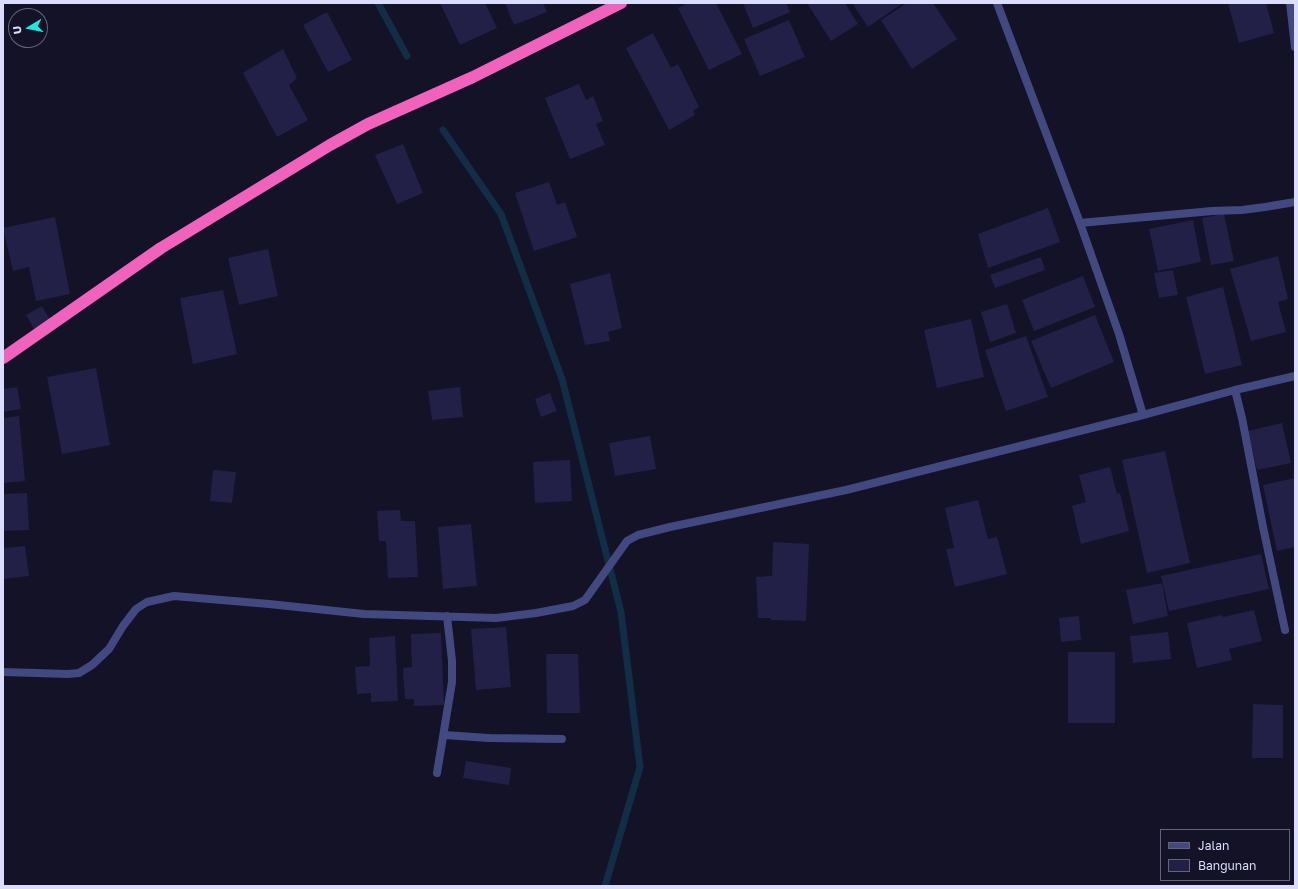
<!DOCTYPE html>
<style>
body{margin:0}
#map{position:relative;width:1298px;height:889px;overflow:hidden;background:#131227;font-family:"Golos Text",sans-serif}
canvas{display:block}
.frame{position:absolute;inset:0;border:4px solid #dbddfc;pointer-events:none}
.legend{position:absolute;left:1160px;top:829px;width:130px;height:52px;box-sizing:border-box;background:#131227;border:1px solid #63637c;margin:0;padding:5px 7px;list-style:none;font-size:12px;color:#dbddfc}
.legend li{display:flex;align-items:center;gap:8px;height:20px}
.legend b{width:20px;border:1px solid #63637c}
.north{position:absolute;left:8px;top:8px;width:40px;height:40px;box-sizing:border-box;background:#131227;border:1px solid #63637c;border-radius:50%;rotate:260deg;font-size:11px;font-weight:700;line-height:16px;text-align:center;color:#dbddfc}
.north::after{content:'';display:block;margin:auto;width:14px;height:18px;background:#1ae9df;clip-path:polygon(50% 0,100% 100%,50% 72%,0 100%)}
</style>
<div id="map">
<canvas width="1298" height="889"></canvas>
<div class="frame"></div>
<ul class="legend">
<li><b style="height:5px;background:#424981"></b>Jalan</li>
<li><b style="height:11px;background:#222046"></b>Bangunan</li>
</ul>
<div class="north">U</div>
</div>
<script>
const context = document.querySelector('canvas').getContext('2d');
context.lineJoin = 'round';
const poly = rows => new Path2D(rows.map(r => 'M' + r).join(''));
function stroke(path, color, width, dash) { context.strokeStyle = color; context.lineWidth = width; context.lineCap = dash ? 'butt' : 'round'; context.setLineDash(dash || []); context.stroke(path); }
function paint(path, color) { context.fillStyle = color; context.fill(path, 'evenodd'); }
stroke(poly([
 [378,3,407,56],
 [443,130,501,214,562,379,621,612,640,767,605,886]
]), '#122d46', 7);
paint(poly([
 [440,3,485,3,497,28,460,45],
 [505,3,543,3,547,12,514,25],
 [688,3,716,3,742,54,709,70,678,8],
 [743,3,786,3,790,12,753,28],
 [807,3,845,3,858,24,831,41],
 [852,3,903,3,868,27],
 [907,3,933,3,957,39,912,69,881,20],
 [1228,3,1266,3,1274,33,1239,43],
 [327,12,352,60,328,72,303,25],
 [789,20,805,57,760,76,744,39],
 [653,33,671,68,678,64,699,107,693,111,695,115,669,130,626,48],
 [283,49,297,78,289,85,308,120,277,137,243,73],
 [579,84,586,100,593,96,603,121,596,124,605,145,570,159,545,98],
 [403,144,423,193,397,204,375,155],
 [549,182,557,205,565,202,577,237,534,251,515,193],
 [1048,208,1060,242,988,268,978,234],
 [1224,214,1234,261,1211,265,1202,218],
 [55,217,70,294,36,301,29,267,13,271,3,228],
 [1193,220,1201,262,1158,271,1149,229],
 [268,249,278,296,239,305,228,258],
 [1278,256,1288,299,1278,302,1286,332,1251,341,1230,269],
 [1041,257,1045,270,995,288,990,275],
 [1173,270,1178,295,1159,298,1154,273],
 [610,273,622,328,608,332,610,341,585,345,570,284],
 [1083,276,1095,307,1034,331,1022,300],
 [1223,287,1242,365,1205,374,1186,297],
 [223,290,237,354,193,364,180,298],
 [1007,304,1016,333,990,342,981,312],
 [42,306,50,320,34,329,26,315],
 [1095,315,1114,362,1051,388,1031,341],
 [971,319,984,377,937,388,924,330],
 [1026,336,1048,397,1006,411,985,350],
 [96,368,110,445,62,454,47,377],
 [17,387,21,409,3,412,3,389],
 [460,387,463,417,432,420,428,391],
 [550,393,557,411,541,417,535,399],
 [19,416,25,481,3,483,3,418],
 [1282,423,1291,463,1257,470,1248,431],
 [650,436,656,469,615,476,609,443],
 [1165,451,1190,563,1147,573,1122,460],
 [570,460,572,501,535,503,533,462],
 [1110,467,1117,494,1120,493,1129,531,1081,544,1072,506,1086,502,1079,475],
 [213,470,236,472,232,503,210,501],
 [1295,478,1295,547,1277,551,1263,485],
 [27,493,29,530,3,531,3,494],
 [978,500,988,539,997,537,1007,574,955,587,946,549,954,548,945,508],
 [400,510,401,521,415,521,418,577,388,578,386,541,379,541,377,511],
 [471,524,477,586,443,589,438,527],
 [773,542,809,544,806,621,771,620,771,618,758,618,756,577,772,576],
 [25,546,29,576,3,579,3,548],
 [1261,554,1269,589,1169,611,1161,576],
 [1162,583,1168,616,1133,624,1126,590],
 [1254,610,1262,641,1229,649,1232,660,1197,668,1187,623,1222,615,1223,617],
 [1079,616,1081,640,1061,642,1059,618],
 [506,627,511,687,476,690,471,629],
 [1168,632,1171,659,1133,663,1130,636],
 [441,633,444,705,414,706,414,699,405,699,403,668,412,667,411,634],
 [395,636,398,701,371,702,371,693,357,694,355,667,370,666,369,638],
 [1068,652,1115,652,1115,723,1068,723],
 [546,654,578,654,580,713,547,713],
 [1253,704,1283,705,1283,758,1252,758],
 [466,761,511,768,509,785,463,778]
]), '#222046');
stroke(poly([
 [997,3,1080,223,1119,334,1143,415],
 [1290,3,1295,47],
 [1080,223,1212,211,1242,210,1265,207,1295,202],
 [1235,390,1242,418,1263,527,1285,630],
 [3,672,68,674,79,673,92,665,109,649,123,626,136,609,147,602,174,596,269,604,364,614,496,618,536,613,573,606,585,600,627,541,638,535,670,527,846,490,1143,415,1235,390,1295,376],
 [444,735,489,738,562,739],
 [437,773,452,682,452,661,447,616]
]), '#424981', 8);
stroke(poly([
 [3,358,161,248,330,145,368,124,473,77,621,3]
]), '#f062bb', 12);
</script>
